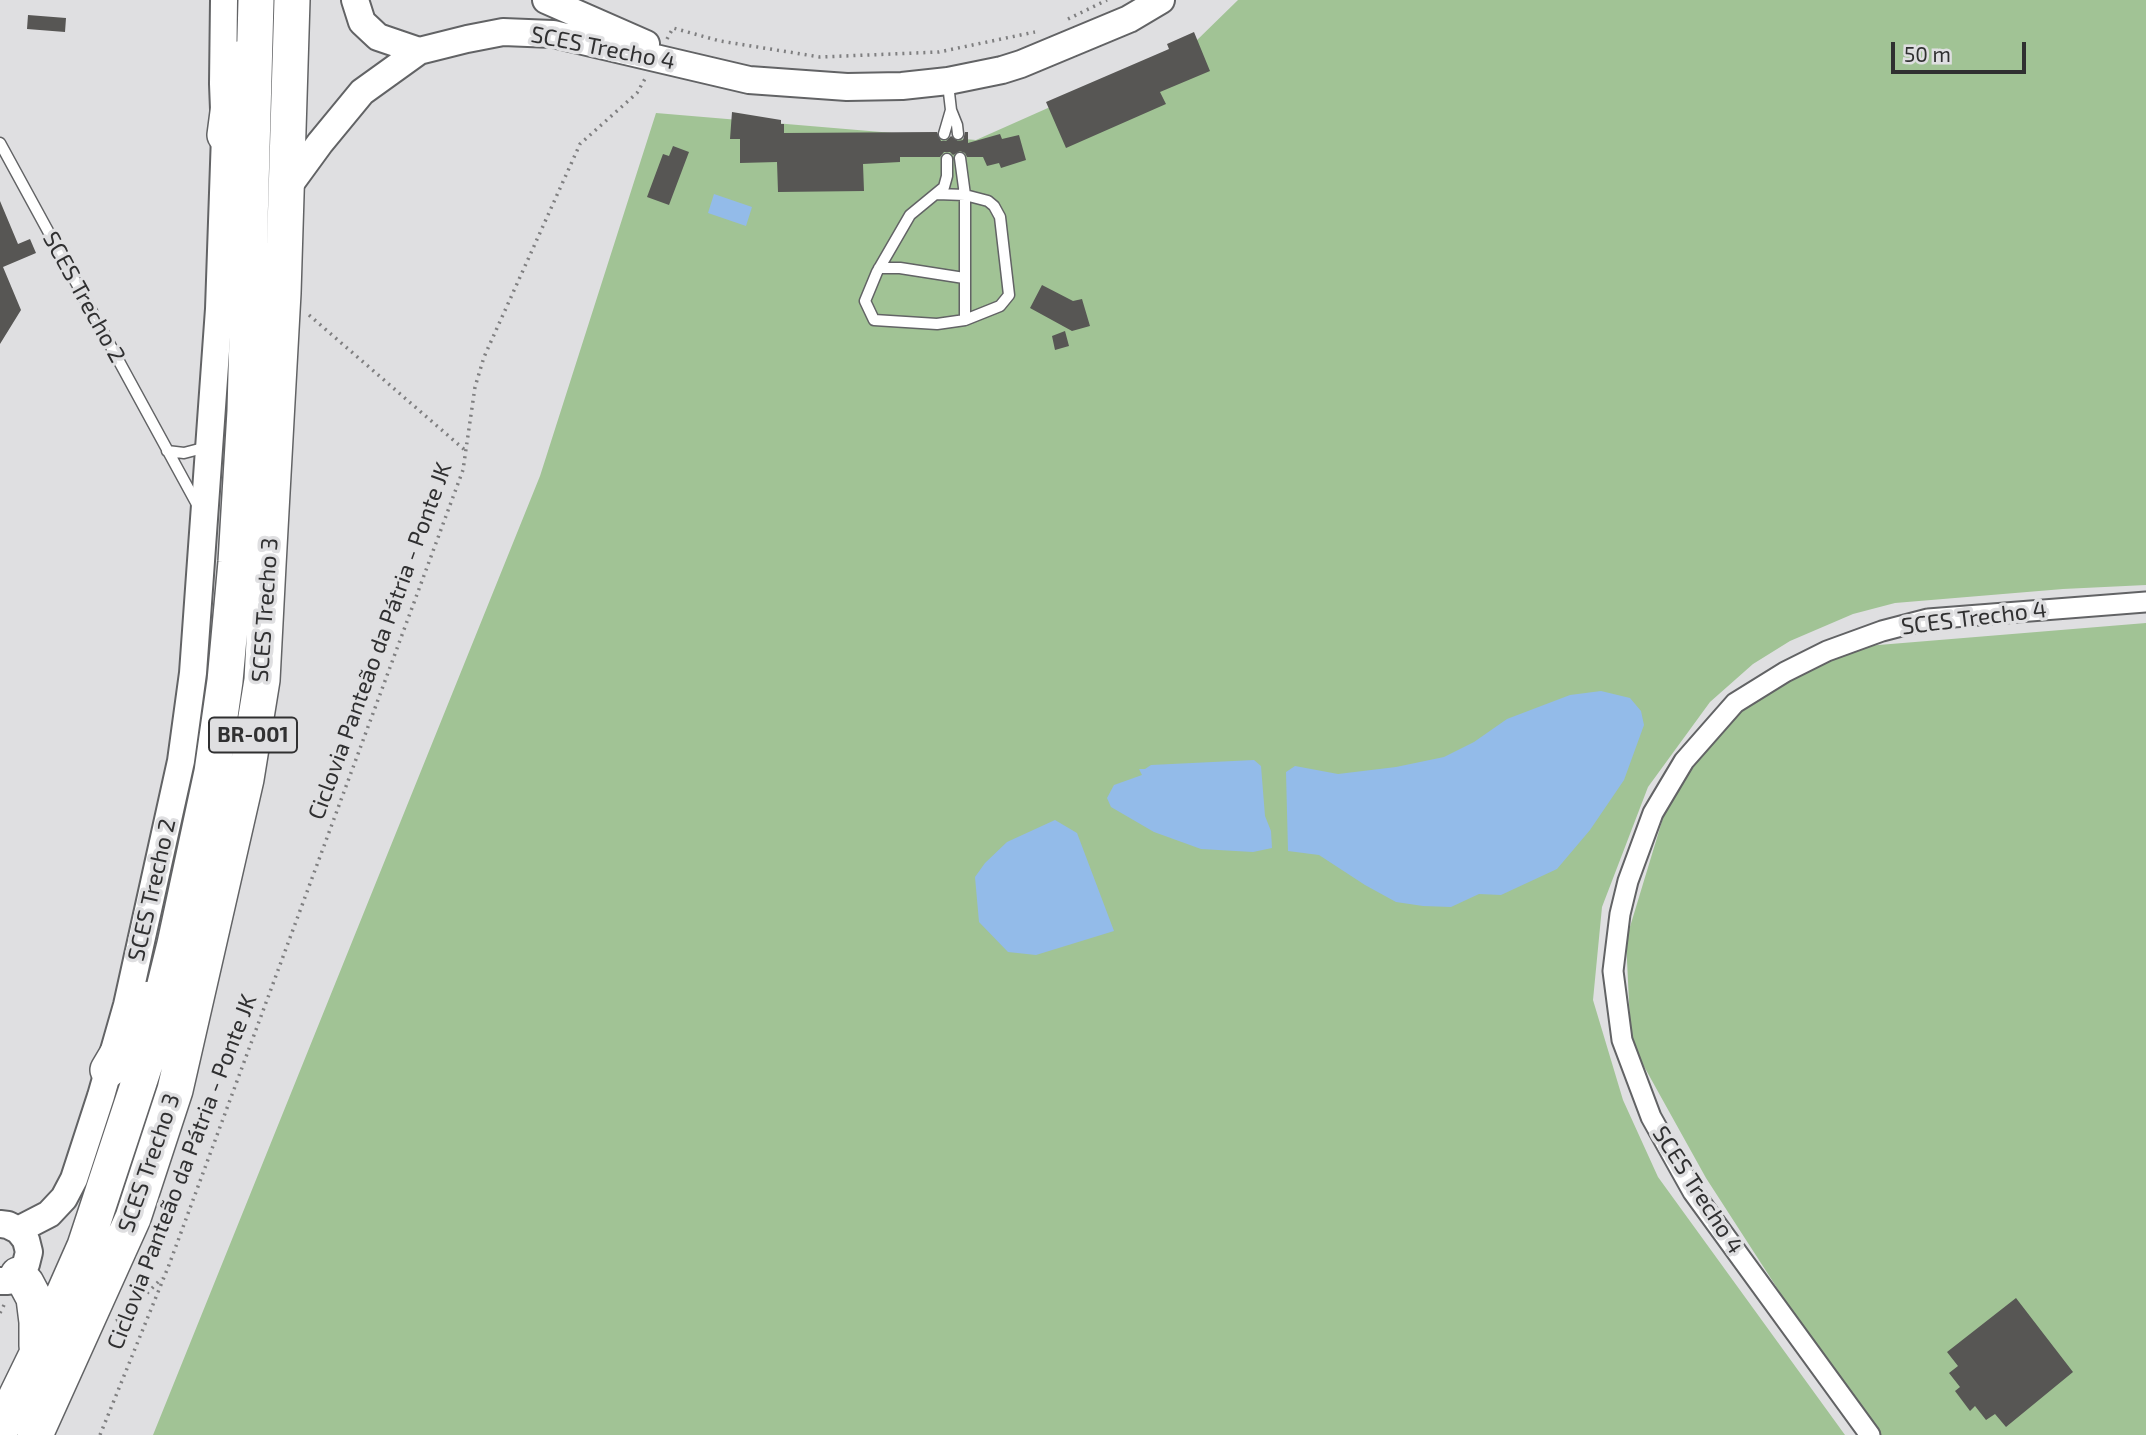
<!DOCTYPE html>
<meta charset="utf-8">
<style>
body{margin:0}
#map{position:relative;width:2146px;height:1435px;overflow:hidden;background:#dfdfe1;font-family:"Exo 2",sans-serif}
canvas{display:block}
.scale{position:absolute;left:1891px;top:42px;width:135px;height:32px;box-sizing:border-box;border:4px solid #303031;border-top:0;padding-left:9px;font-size:21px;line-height:24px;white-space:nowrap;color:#303031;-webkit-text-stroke:5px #dfdfe1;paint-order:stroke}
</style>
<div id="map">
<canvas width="2146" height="1435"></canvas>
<div class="scale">50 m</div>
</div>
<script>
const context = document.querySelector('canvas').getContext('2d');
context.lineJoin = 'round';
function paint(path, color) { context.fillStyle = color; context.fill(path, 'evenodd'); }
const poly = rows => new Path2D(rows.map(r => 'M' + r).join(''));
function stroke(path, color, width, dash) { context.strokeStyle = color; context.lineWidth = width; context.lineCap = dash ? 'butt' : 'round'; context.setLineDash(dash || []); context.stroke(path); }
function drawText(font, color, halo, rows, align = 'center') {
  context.font = font + ' "Exo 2",sans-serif'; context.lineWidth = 7; context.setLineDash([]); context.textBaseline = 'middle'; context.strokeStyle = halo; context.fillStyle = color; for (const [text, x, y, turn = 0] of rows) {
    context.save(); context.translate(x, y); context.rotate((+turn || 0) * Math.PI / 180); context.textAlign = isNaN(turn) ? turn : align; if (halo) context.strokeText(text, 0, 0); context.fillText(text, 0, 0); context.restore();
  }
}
paint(poly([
 [1238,0,2146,0,2146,585,2063,589,1895,603,1853,614,1790,641,1753,664,1710,702,1648,787,1602,907,1593,1000,1623,1100,1658,1177,1845,1435,153,1435,540,476,656,113,976,140,1194,43],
 [2146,623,2146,1435,1872,1435,1706,1178,1631,1043,1626,940,1666,808,1735,705,1842,648]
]), '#a1c395');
paint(poly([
 [714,194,752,207,746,226,708,213],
 [1601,691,1630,698,1641,711,1644,725,1624,780,1590,830,1557,869,1501,895,1479,894,1451,907,1423,906,1396,902,1365,885,1319,855,1288,851,1286,772,1295,766,1338,774,1396,767,1444,757,1474,742,1507,719,1570,695],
 [1254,760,1261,766,1265,816,1271,831,1272,848,1253,852,1201,849,1154,832,1111,807,1107,798,1114,785,1142,775,1139,769,1145,769,1151,765],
 [1055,820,1077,833,1114,931,1036,955,1008,952,979,922,975,877,985,863,1007,842]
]), '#93bbe9');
paint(poly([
 [28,15,66,18,65,32,27,29],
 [1194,32,1210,71,1160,92,1166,104,1066,148,1046,102,1169,49,1167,44],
 [732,112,781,120,781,124,784,124,784,133,937,132,941,141,946,141,951,136,958,141,963,140,965,132,968,132,968,143,1000,134,1002,139,1019,135,1026,160,1001,168,999,163,987,166,983,157,967,157,965,153,960,151,953,155,950,152,944,152,940,157,900,157,900,162,863,164,864,191,778,192,777,162,740,163,740,139,730,139],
 [673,146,689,152,669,205,647,197,663,154,669,156],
 [0,201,18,244,30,239,36,253,3,267,21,310,0,344],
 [1042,285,1073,301,1082,299,1090,326,1072,331,1030,308],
 [1065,331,1069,346,1055,350,1052,336],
 [2016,1298,2073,1372,2006,1427,1995,1414,1986,1420,1975,1406,1970,1411,1955,1391,1960,1387,1949,1373,1958,1366,1947,1352]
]), '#575654');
const lane = poly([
 [948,84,951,110,957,125,958,134],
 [944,134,951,110],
 [0,143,199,508],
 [960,158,965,195,965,320],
 [937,194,965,195,988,201,994,206,1000,217,1009,295,1000,306,965,320,937,324,874,320,865,301,877,272,910,215,944,187,947,176,947,159],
 [879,268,900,268,964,278],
 [167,451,184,453,207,447]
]);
const street = poly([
 [1870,1435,1693,1192,1651,1117,1622,1040,1613,971,1620,914,1628,881,1653,813,1684,761,1735,703,1785,672,1827,651,1882,631,1928,619,2146,602]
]);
const secondary = poly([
 [355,0,362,22,378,37,419,51],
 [546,0,646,44],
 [285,191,320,143,362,92,419,51,467,39,503,32,553,34,749,80,847,87,902,86,948,81,1002,70,1021,64,1129,19,1161,0],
 [0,1224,8,1225,18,1230,26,1240,29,1252,26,1264,19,1274,8,1281,0,1281],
 [18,1230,49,1214,64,1198,74,1179,101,1096,127,1005,181,761,193,673,219,309,225,135,223,84,224,0]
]);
const highway = poly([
 [225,135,235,59],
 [108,1070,150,999],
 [18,1275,26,1283,34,1298,37,1322,37,1346],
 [0,1430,39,1350,85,1246,146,1061,175,944,212,772,225,681,236,562,245,411,256,0],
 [35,1435,133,1218,175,1090,246,779,262,680,268,565,283,293,292,0]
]);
stroke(lane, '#626365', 13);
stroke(street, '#626365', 23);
stroke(secondary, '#626365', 30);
stroke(highway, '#626365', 38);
stroke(poly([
 [1068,19,1107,0],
 [667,39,673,28,720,41,820,57,939,52,1035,32],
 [309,315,466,451],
 [0,1313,5,1303],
 [116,1321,124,1317,162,1278],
 [100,1435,169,1265,463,470,475,387,484,357,580,144,637,93,646,77]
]), '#7f7f80', 3.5, [2, 5]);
stroke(lane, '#fff', 10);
stroke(street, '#fff', 19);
stroke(secondary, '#fff', 26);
stroke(highway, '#fff', 35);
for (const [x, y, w] of [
 [253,735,88]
]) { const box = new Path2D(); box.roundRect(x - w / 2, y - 17.5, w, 35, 5); context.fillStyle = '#dfdfe1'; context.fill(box); stroke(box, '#303031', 2); }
drawText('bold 21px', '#303031', null, [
 ["BR-001",253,735]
]);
drawText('23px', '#303031', '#dfdfe1', [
 ["SCES Trecho 4",603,48,11],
 ["SCES Trecho 2",84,297,61],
 ["SCES Trecho 3",265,610,-86],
 ["SCES Trecho 4",1974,618,-7],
 ["Ciclovia Panteão da Pátria - Ponte JK",380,641,-70],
 ["SCES Trecho 2",152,890,-77],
 ["SCES Trecho 3",149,1163,-71],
 ["Ciclovia Panteão da Pátria - Ponte JK",182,1172,-69],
 ["SCES Trecho 4",1698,1190,57]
]);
</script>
